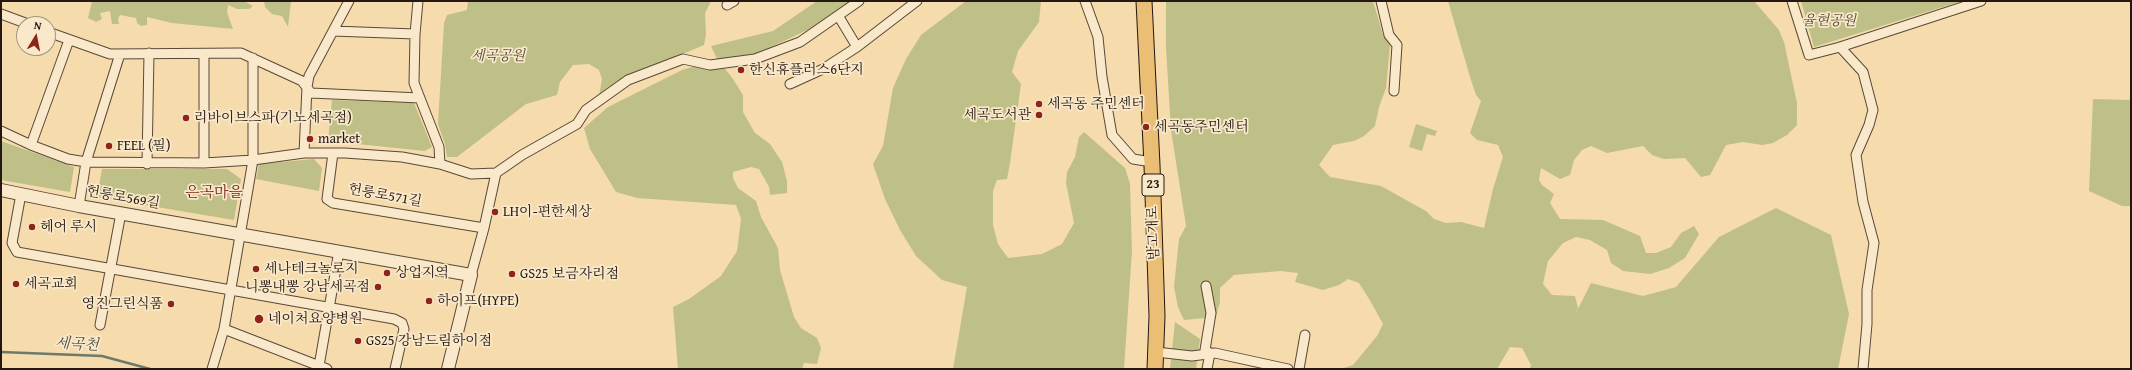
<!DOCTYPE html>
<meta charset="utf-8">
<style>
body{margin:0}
#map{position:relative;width:2132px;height:370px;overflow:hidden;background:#f6dbad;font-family:"Gentium Book Plus",serif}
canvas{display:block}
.frame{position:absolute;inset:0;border:2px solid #241811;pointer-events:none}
.north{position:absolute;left:16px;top:16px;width:40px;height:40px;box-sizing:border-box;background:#f9e8ca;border:1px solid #a49580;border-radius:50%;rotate:10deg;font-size:11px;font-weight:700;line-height:16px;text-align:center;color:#241811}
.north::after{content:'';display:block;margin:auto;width:14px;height:18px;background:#8f2418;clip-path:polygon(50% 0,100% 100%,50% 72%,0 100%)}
</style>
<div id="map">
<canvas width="2132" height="370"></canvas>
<div class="frame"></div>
<div class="north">N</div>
</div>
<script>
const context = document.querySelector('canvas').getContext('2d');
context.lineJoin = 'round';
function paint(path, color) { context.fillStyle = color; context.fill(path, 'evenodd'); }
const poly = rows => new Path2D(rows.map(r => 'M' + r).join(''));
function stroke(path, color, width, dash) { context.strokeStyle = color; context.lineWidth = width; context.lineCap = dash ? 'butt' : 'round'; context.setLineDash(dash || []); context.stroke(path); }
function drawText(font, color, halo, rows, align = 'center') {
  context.font = font + ' "Gentium Book Plus","Noto Serif KR",serif'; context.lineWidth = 3.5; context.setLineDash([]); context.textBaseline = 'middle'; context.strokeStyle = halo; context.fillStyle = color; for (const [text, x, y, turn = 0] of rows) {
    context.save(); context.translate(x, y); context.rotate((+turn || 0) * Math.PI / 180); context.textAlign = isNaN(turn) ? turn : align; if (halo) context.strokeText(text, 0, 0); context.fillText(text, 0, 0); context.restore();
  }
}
paint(poly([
 [92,1,244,1,253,6,249,9,237,9,228,5,227,12,233,29,172,23,147,17,147,25,141,26,137,23,136,18,120,15,118,19,119,24,112,24,110,11,100,13,102,19,96,22,88,18],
 [264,1,291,1,288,27,282,16,272,14,265,7],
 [468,1,711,1,705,13,706,35,704,45,618,82,607,88,599,96,602,79,599,70,589,64,573,65,560,82,557,95,526,104,457,157,447,157,445,144,438,124,444,23,447,15,467,10],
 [817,1,850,1,816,26,754,55,718,61,711,46,773,31],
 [966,1,1041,1,1039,22,1018,51,1012,72,1021,84,1010,163,1007,179,997,180,993,191,993,225,998,244,1008,258,1042,254,1062,244,1074,223,1066,183,1067,172,1075,157,1079,137,1084,132,1125,168,1130,184,1132,251,1124,369,953,369,967,287,942,280,916,256,900,230,885,199,873,164,883,146,893,88,906,59,921,35],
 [1166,1,1373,1,1383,35,1390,45,1386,88,1379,107,1375,126,1364,136,1354,141,1333,145,1319,165,1330,177,1381,186,1426,211,1434,219,1446,223,1461,222,1484,228,1493,189,1503,157,1498,145,1477,140,1470,133,1481,101,1476,95,1470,77,1448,1,1754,1,1779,30,1784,42,1797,103,1797,125,1787,135,1773,143,1762,145,1743,142,1726,145,1710,175,1701,177,1685,158,1664,159,1652,155,1643,146,1607,153,1591,146,1582,150,1574,160,1570,175,1560,179,1541,168,1539,180,1542,185,1554,194,1550,203,1560,219,1603,220,1640,236,1646,253,1656,253,1671,247,1681,233,1694,226,1699,234,1685,258,1669,268,1650,274,1623,271,1611,263,1607,250,1590,240,1576,237,1563,243,1548,261,1543,284,1552,295,1575,296,1578,308,1575,315,1591,283,1643,296,1676,287,1719,237,1776,208,1831,235,1849,314,1838,369,1530,369,1531,365,1522,348,1510,347,1497,369,1341,369,1353,365,1377,336,1383,324,1371,302,1359,283,1348,279,1339,285,1323,290,1295,282,1298,273,1280,271,1234,275,1220,288,1220,302,1216,317,1184,320,1178,307,1174,287,1179,239,1186,226,1171,130,1166,48],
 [1801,1,1962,1,1814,47],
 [706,63,723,66,733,79,743,95,743,112,755,133,770,144,782,162,787,181,787,193,770,195,769,187,759,169,751,167,733,172,733,178,738,188,756,201,761,217,778,248,780,270,794,317,801,328,817,338,821,348,817,364,804,363,802,369,678,369,673,307,689,299,721,276,737,251,741,219,736,205,637,198,616,192,590,149,584,128,608,107,682,70],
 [2093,99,2131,100,2131,206,2122,206,2089,191],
 [332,100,414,103,432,147,425,151,328,141],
 [1416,124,1437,131,1435,136,1427,134,1422,151,1409,147],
 [1,141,74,167,70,192,1,180],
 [314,159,322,168,319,191,256,179,259,164],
 [102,169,227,169,241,179,234,220,97,197],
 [1175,322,1200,339,1196,369,1170,369]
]), '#bec088');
stroke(poly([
 [1,352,102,356,150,369]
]), '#6d7a6a', 2.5);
const minor = poly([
 [418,1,415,34,414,83,439,147,440,164],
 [1085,1,1098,37,1102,77,1112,135,1133,159,1152,162],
 [1381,1,1389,35,1397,45,1394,91],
 [1792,1,1809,55,1840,47,1981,1],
 [727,5,734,1],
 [1,14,28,24],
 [839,17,857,47],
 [333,31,415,34],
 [48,32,110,54,241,53,302,81,311,93,420,98],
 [1840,47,1863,72,1873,110,1869,125,1856,155,1863,202,1874,243,1867,290,1867,324,1863,369],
 [790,84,823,69,857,47,917,1],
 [1,131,31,145,68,159,86,162,204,163,253,160,304,153,345,153,402,157,440,164,471,174,496,173,484,228,471,275],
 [31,145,69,40],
 [304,153,307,87,309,76,349,1],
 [333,153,327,199,333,203,484,228],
 [204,163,204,54],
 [147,164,149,53],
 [496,173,522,155,577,124,586,110,628,80,683,59,710,65,755,59,800,42,859,1],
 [21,194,12,243,17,252,394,319,402,323,404,329,395,369],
 [79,206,86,162,120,54],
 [1206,286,1211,313,1205,350,1210,353],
 [100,325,121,213],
 [224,329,327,369],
 [1156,352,1192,356,1215,353,1288,369],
 [319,366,339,251],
 [212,369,224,329,253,160,253,58],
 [1207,369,1210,353],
 [1299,369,1305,335]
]);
const tertiary = poly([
 [1,190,79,206,471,275,448,369]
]);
const primary = poly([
 [1144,1,1152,165,1157,316,1155,369]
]);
stroke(minor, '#584938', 11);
stroke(tertiary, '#584938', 14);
stroke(primary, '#241811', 17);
stroke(minor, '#f9e8ca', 9);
stroke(tertiary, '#f9e8ca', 12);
stroke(primary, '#ebbe76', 15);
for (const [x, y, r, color] of [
 [741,70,4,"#8f2418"],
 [1039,104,4,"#8f2418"],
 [1039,115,4,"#8f2418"],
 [186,118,4,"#8f2418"],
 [1146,127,4,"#8f2418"],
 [310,139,4,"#8f2418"],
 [109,146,4,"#8f2418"],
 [495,212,4,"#8f2418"],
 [32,227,4,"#8f2418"],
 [256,269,4,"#8f2418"],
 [387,273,4,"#8f2418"],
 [512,274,4,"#8f2418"],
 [16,284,4,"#8f2418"],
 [378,287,4,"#8f2418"],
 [429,301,4,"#8f2418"],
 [171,304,4,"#8f2418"],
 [259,319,5,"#8f2418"],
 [358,341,4,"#8f2418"]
]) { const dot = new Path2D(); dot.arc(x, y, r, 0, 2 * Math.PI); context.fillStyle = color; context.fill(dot); stroke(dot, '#f9e8ca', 1.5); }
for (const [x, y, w] of [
 [1153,185,22]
]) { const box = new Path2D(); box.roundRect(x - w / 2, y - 11, w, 22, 3); context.fillStyle = '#f9e8ca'; context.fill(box); stroke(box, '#241811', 1); }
drawText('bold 13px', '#241811', null, [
 ["23",1153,185]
]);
drawText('italic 14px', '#524a35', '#f9e8ca', [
 ["율현공원",1829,21],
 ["세곡공원",498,56]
]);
drawText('14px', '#241811', '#f9e8ca', [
 ["한신휴플러스6단지",749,70],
 ["세곡동 주민센터",1047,104],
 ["세곡도서관",1031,115,"right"],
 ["리바이브스파(기노세곡점)",194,118],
 ["세곡동주민센터",1154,127],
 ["market",318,139],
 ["FEEL (필)",117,146],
 ["LH이-편한세상",503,212],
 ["헤어 루시",40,227],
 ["세나테크놀로지",264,269],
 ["상업지역",395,273],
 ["GS25 보금자리점",520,274],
 ["세곡교회",24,284],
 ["니뽕내뽕 강남세곡점",370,287,"right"],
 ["하이프(HYPE)",437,301],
 ["영진그린식품",163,304,"right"],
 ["네이처요양병원",268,319],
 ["GS25 강남드림하이점",366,341]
], 'left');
drawText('14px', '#241811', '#f9e8ca', [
 ["헌릉로571길",385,196,10],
 ["헌릉로569길",123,198,10],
 ["밤고개로",1154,233,-92]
]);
drawText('15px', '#7a1f14', '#f9e8ca', [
 ["은곡마을",214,193]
]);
drawText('italic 15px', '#4f5145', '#f9e8ca', [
 ["세곡천",77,345,3]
]);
</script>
